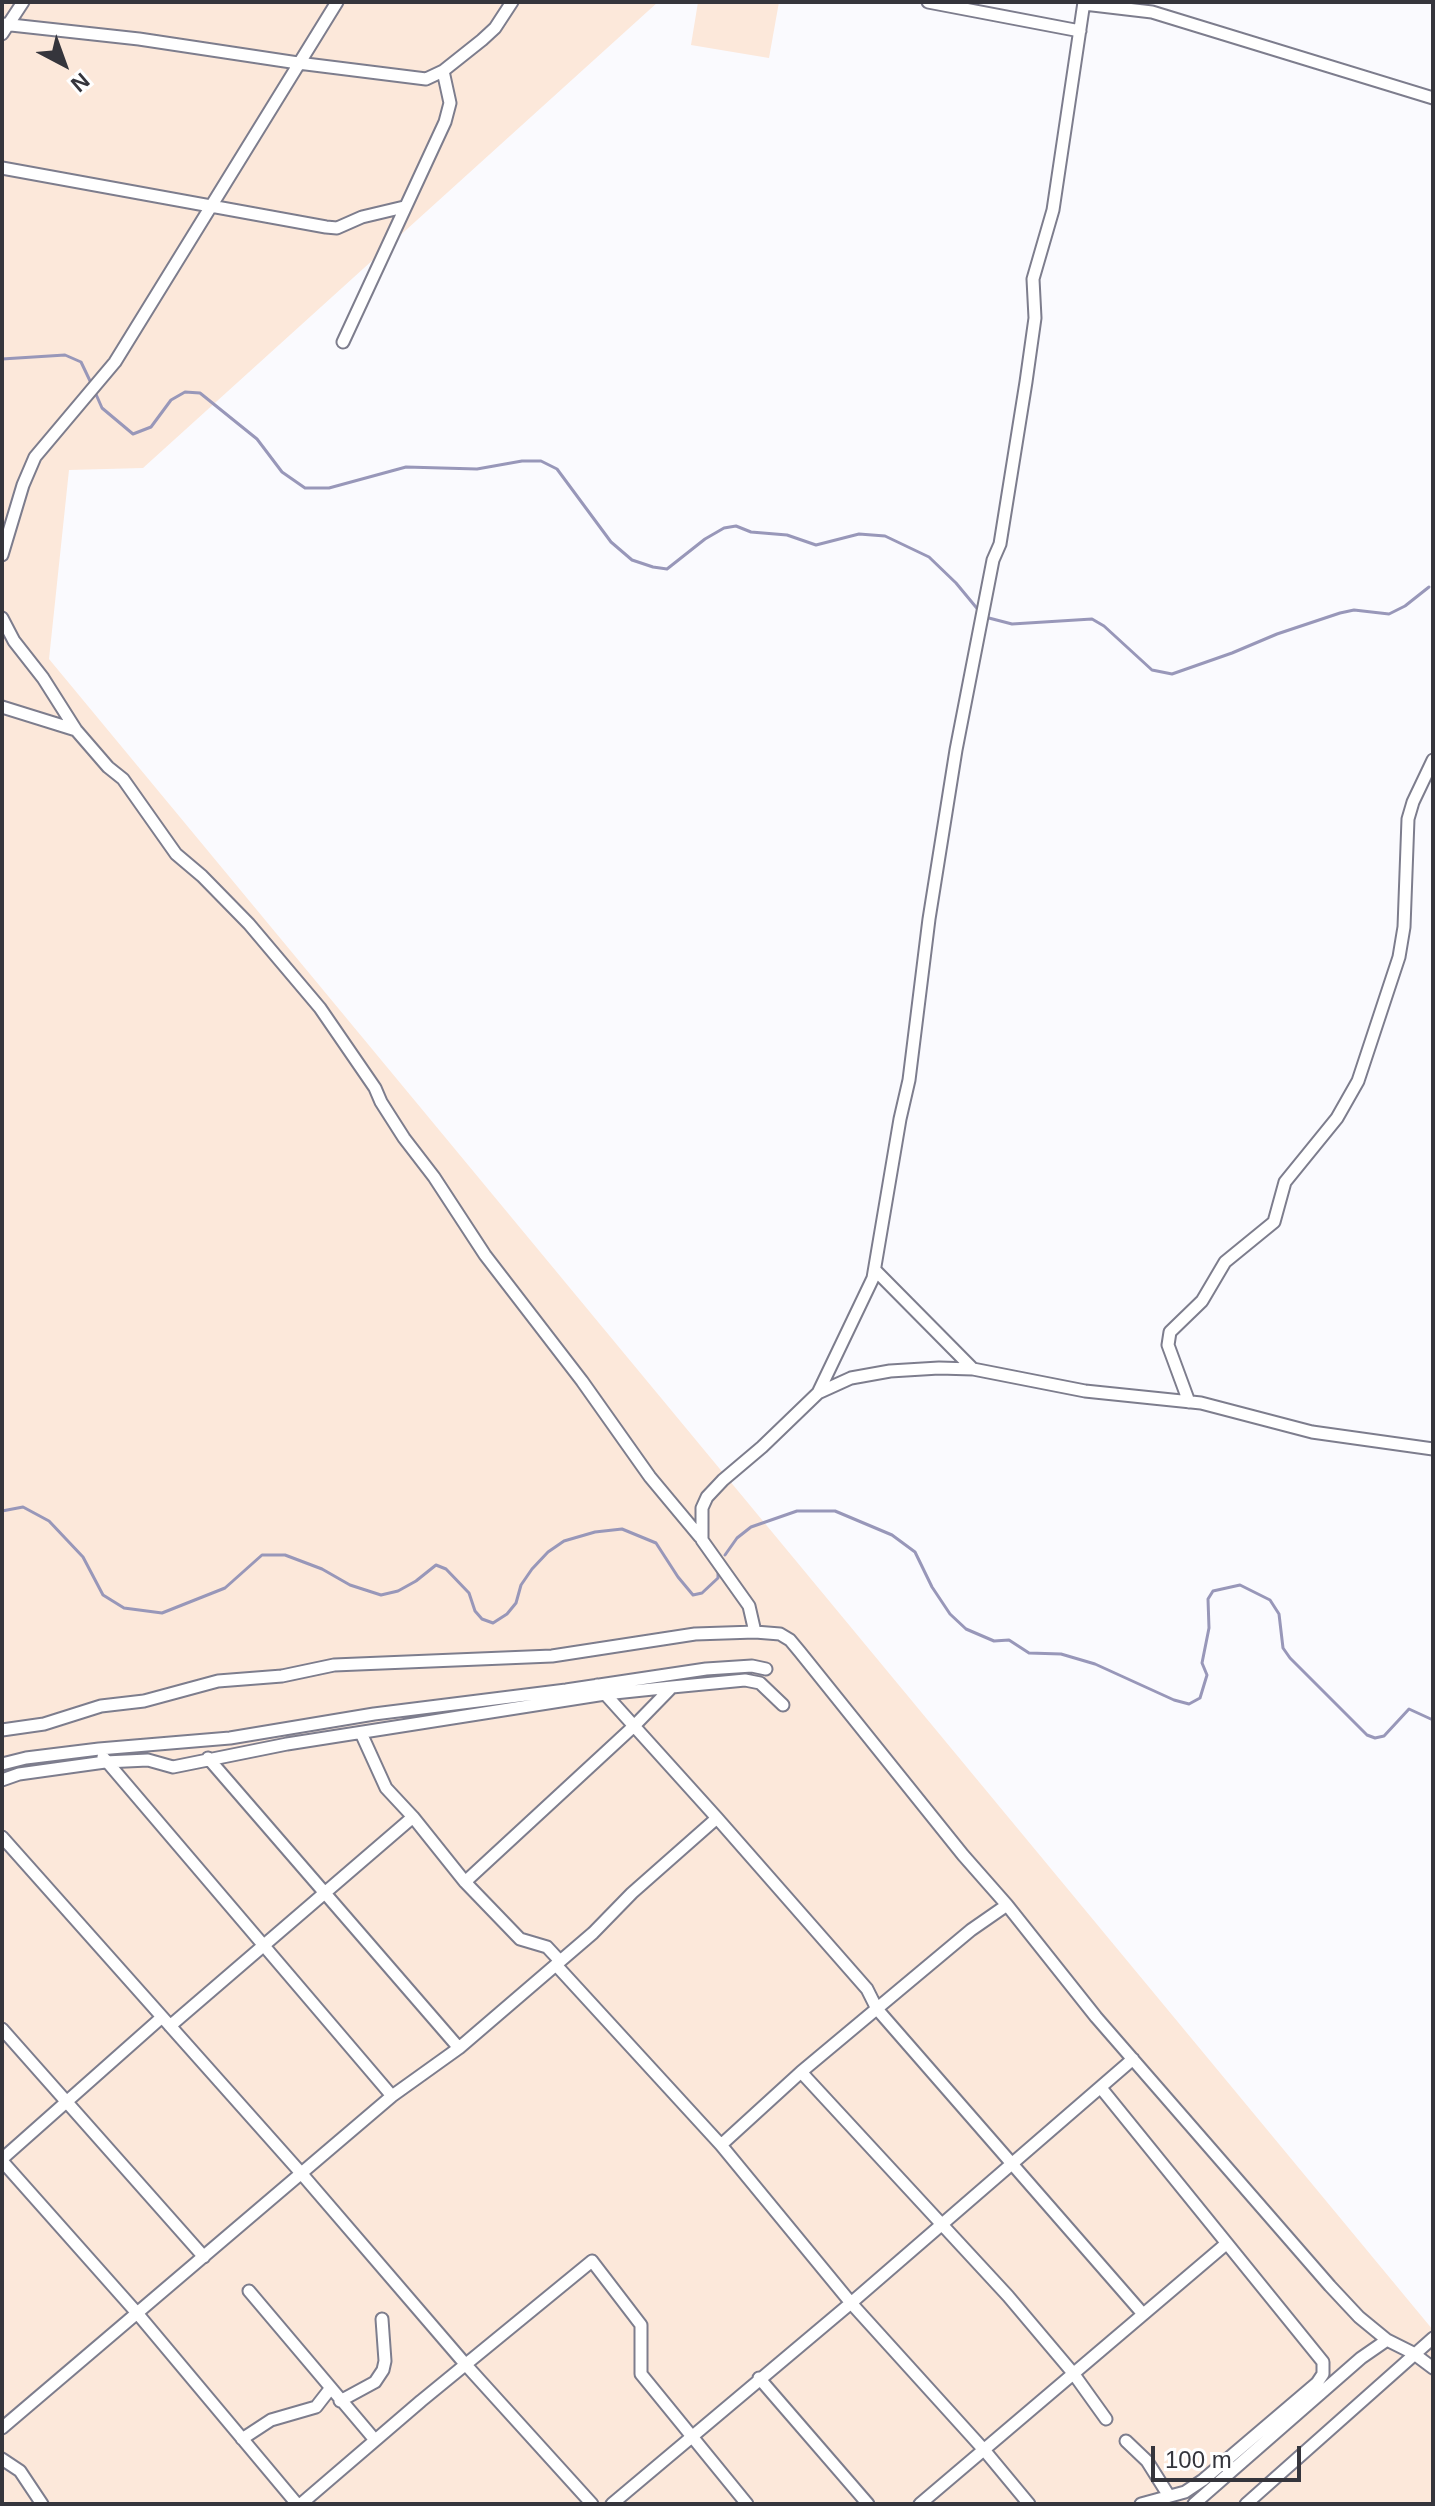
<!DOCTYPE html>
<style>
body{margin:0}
#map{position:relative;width:1435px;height:2506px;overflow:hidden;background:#fafafe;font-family:Arial,sans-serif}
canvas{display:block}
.frame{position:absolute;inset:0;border:4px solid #35353c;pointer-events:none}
.north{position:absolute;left:24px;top:24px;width:80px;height:80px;-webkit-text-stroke:6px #fff;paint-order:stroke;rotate:139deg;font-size:22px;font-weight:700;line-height:32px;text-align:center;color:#35353c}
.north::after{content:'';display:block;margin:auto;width:28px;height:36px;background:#35353c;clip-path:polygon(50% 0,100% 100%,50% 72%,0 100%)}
.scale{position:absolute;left:1151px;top:2446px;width:150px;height:36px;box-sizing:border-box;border:4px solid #35353c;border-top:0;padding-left:10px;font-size:24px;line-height:28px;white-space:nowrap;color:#35353c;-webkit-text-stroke:6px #fff;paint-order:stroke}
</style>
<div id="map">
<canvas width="1435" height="2506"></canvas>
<div class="frame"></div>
<div class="north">N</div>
<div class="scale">100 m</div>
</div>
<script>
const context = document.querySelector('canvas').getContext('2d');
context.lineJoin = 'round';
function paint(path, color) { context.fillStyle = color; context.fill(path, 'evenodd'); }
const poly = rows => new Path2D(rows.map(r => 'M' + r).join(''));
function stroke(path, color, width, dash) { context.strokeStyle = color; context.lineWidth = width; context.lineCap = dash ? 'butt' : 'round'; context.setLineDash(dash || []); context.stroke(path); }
paint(poly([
 [2,2,658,2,143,468,69,470,49,659,1433,2330,1433,2504,2,2504],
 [698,2,779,2,769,58,691,45]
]), '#fce8da');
stroke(poly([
 [2,359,65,355,81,362,92,385],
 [95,392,102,408,133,434,151,427,171,400,185,392,200,393,257,439,282,472,305,488,329,488,406,467,477,469,522,461,541,461,557,469,611,542,632,560,653,567,667,569,705,539,724,528,736,526,751,532,787,535,816,545,859,534,885,536,929,557,956,583,980,612],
 [985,617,1012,624,1092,619,1104,626,1152,670,1172,674,1232,653,1277,634,1340,613,1354,610,1389,614,1405,606,1429,587],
 [2,1511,23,1507,49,1521,83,1557,103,1595,124,1608,162,1613,225,1588,262,1555,285,1555,322,1569,350,1585,381,1595,398,1591,416,1581,436,1565,446,1569,469,1593,475,1611,482,1619,493,1623,507,1614,516,1603,521,1585,532,1569,548,1552,564,1541,595,1532,622,1529,656,1543,678,1577,693,1595,702,1593,718,1578,718,1572],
 [725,1555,737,1538,751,1527,797,1511,835,1511,892,1535,915,1552,932,1587,950,1614,966,1629,994,1641,1009,1640,1029,1653,1061,1654,1095,1664,1174,1700,1189,1704,1200,1698,1207,1675,1202,1663,1209,1628,1208,1599,1213,1591,1240,1585,1270,1600,1279,1614,1283,1648,1290,1658,1367,1735,1375,1738,1384,1736,1409,1709,1433,1720]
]), '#9897b9', 3);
const minor = poly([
 [928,2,1080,31],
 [1084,4,1152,12,1433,98],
 [2,24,139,39,298,63,426,79,443,71,482,40,495,28,512,2],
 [2,34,23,2],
 [2,168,326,227,337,228,362,217,404,207],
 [343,342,445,122,450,103,443,71],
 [2,555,23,485,35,457,115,362,337,2],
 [2,618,14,641,43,678,76,730,108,767,123,779,176,854,202,876,249,924,320,1008,375,1088,381,1102,404,1138,434,1177,485,1255,582,1381,650,1477,700,1537],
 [2,707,76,730],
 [875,1270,973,1369],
 [818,1393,851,1378,890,1371,939,1368,973,1369,1085,1391,1201,1403,1312,1432,1433,1449],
 [1189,1402,1168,1345,1170,1332,1202,1301,1225,1262,1274,1222,1285,1182,1337,1118,1358,1081,1399,957,1404,927,1408,819,1413,802,1433,760],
 [755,1632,749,1606,702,1540,702,1508,707,1497,723,1480,762,1447,818,1393,873,1278,900,1119,909,1080,929,919,956,750,993,560,1000,544,1026,382,1035,318,1033,279,1053,210,1084,2],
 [597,1685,717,1818,867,1989,877,2009,1143,2314],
 [2,1730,44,1724,101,1706,144,1701,218,1681,282,1676,334,1665,552,1656,695,1634,755,1632,780,1634,790,1640,800,1652,963,1855,1007,1905,1096,2017,1330,2286,1359,2317,1387,2340,1413,2353,1433,2368],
 [361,1733,386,1788,413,1817,465,1882,520,1939,547,1947,560,1961],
 [103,1757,392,2096],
 [208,1758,459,2048],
 [2,1764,26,1758,99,1749,230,1738,374,1714,566,1690,706,1669,752,1666,766,1669],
 [2,1780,19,1774,105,1762,148,1760,173,1767,287,1744,605,1694,672,1687,745,1680,760,1683,783,1705],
 [2,1837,301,2173,466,2365,592,2504],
 [465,1882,634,1726,672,1687],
 [556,1965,721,2145,851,2303,985,2451,1029,2504],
 [170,2026,413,1817],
 [2,2029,204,2257],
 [801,2072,1008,2296,1073,2373,1106,2419],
 [1101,2088,1323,2362,1323,2374,1317,2383,1203,2480,1185,2492,1141,2504],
 [721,2145,801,2072,971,1930,1007,1905],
 [2,2159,161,2018],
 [2,2161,137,2313,297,2504],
 [249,2291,375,2440],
 [759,2378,868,2504],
 [340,2401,375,2382,383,2370,385,2361,382,2319],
 [2,2428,392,2096,459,2048,593,1933,632,1893,717,1818],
 [242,2439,271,2420,316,2407,330,2389],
 [1126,2441,1147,2461,1169,2496],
 [2,2459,20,2471,42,2504],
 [301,2504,421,2401,592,2261,641,2325,641,2374,747,2504],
 [612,2504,851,2303,1133,2059],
 [920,2504,1226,2244],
 [1194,2504,1361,2358,1387,2340],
 [1246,2504,1433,2338]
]);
stroke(minor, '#7d7d8d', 15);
stroke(minor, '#fff', 11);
</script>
